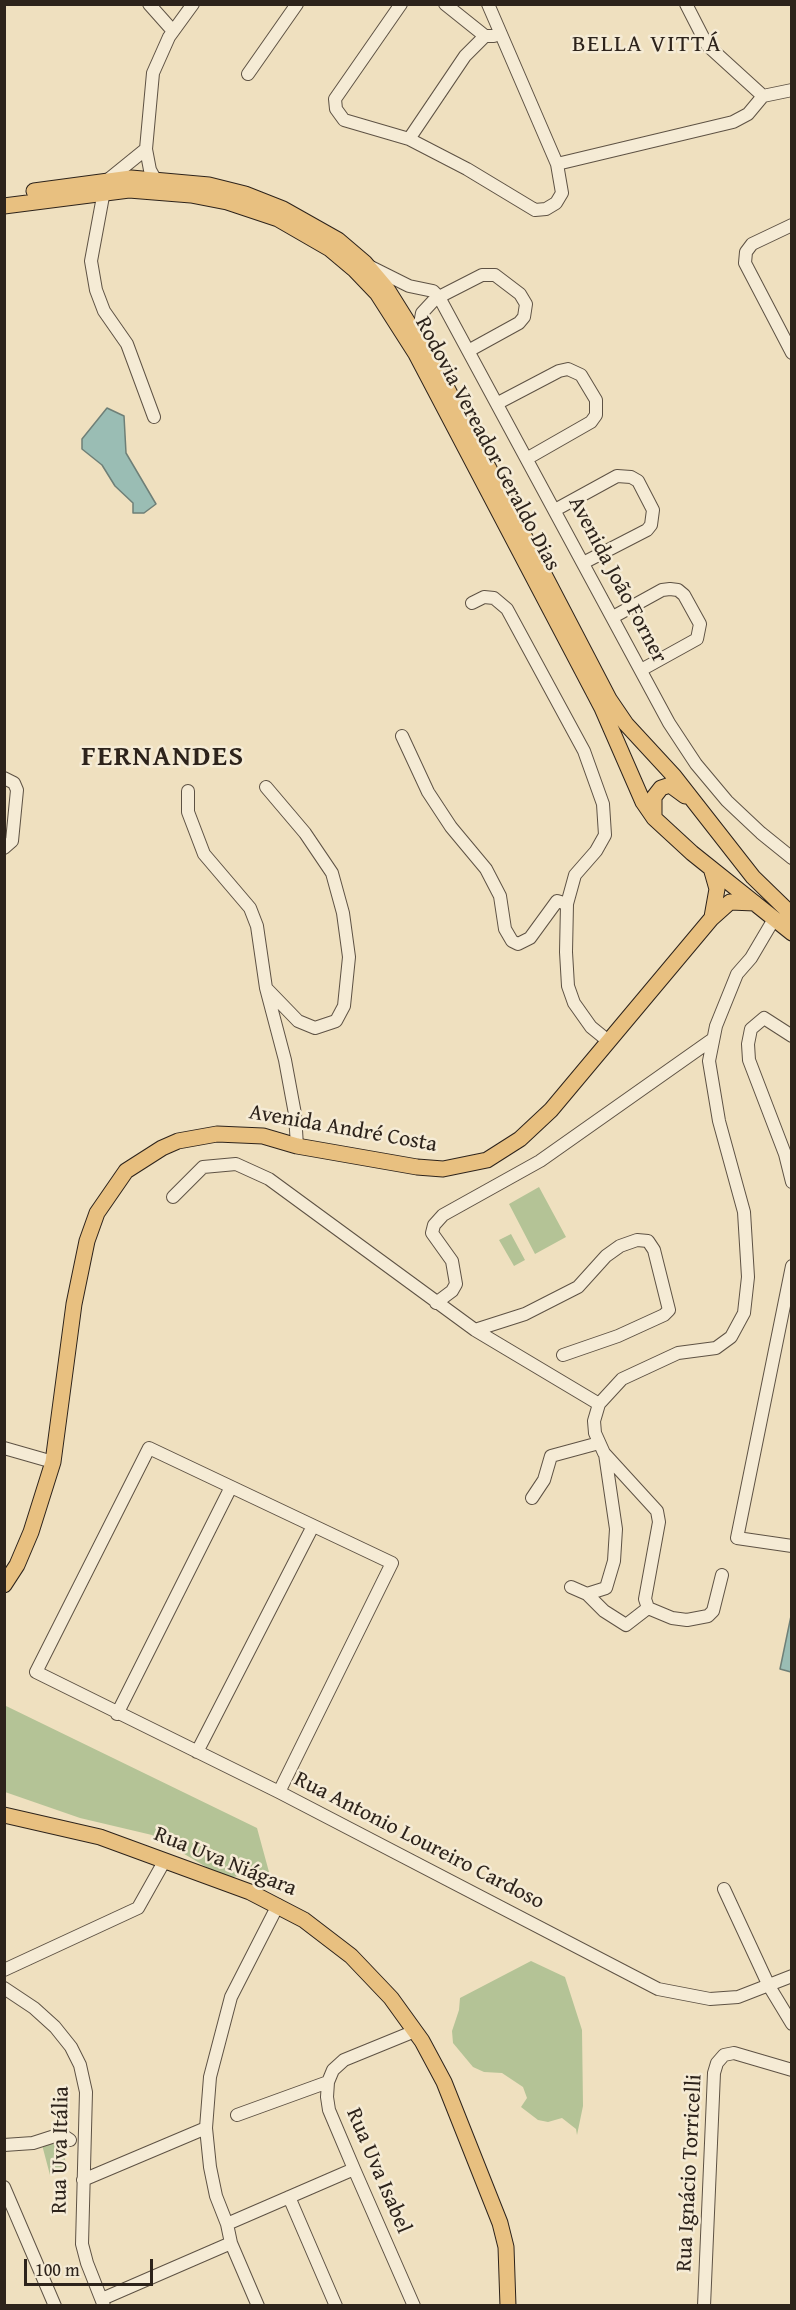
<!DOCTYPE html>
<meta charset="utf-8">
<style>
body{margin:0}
#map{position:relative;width:796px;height:2310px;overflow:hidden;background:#efe0bf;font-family:"Gentium Book Plus",serif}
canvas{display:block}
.frame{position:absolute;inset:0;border:6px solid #2d231b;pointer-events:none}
.scale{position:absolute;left:24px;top:2259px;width:129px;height:27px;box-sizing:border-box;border:3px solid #2d231b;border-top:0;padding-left:8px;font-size:18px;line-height:21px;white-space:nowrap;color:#2d231b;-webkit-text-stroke:4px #f5ebd5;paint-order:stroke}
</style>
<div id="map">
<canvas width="796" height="2310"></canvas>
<div class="frame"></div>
<div class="scale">100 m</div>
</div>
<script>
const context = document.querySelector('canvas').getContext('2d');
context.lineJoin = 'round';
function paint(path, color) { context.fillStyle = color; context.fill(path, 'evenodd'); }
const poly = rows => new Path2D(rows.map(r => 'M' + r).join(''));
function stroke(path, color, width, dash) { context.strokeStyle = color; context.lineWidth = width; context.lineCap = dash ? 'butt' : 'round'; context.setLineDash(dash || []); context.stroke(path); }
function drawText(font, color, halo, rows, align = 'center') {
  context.font = font + ' "Gentium Book Plus",serif'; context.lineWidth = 5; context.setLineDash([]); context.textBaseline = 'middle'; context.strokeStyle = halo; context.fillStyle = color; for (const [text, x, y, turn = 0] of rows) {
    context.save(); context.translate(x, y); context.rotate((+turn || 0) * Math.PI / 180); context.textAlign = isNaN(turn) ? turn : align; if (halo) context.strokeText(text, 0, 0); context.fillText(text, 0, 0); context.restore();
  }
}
paint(poly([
 [539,1187,566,1237,535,1254,509,1204],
 [511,1234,525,1260,514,1266,499,1240],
 [4,1705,257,1828,269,1872,225,1878,152,1835,80,1818,5,1792],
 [531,1961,565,1977,582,2030,583,2106,577,2135,576,2129,562,2118,548,2122,538,2120,521,2107,527,2098,523,2087,502,2073,484,2072,473,2067,453,2043,452,2031,459,2010,460,1998],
 [61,2137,67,2170,50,2175,41,2141]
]), '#b4c396');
const water = poly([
 [107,408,124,416,126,453,156,504,144,513,133,513,133,503,115,486,102,465,82,449,82,439,107,408],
 [791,1616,791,1672,780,1669,791,1616]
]);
paint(water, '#9abdb4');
stroke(water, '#6e7f77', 1.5);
const minor = poly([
 [149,4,173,31],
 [401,4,335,99,336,109,344,120,409,139,467,169,535,210,546,209,556,203,562,193,557,164,488,4],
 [445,4,485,36,494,36],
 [686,4,707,45,763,96],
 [248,74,297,4],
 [409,139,465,56,485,36],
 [557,164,733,122,748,114,763,96,792,90],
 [109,179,146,149],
 [155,179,150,170,146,149,153,73,169,37,193,4],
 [104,191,91,261,96,290,104,311,127,344,154,417],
 [792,225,752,244,746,252,745,263,792,353],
 [371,267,409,286,433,291,439,297,669,723,696,764,727,801,761,833,792,858],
 [418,335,422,313,435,299,482,275,495,275,520,294,526,304,524,317,519,323,470,350],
 [498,403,559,371,568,369,581,375,596,400,596,415,591,422,528,458],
 [555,510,617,476,631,477,638,481,653,510,651,525,647,530,583,563],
 [472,603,484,597,494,598,507,609,584,751,603,804,605,835,596,851,575,875,567,904,566,952,568,986,574,1003,591,1027,607,1040],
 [613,617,662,590,670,589,678,590,684,595,700,624,697,639,641,670],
 [402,736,428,792,451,827,486,869,500,896,505,929,512,941,518,944,530,938,557,901,567,904],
 [4,778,14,783,17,790,12,841,4,848],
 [266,787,305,833,332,873,343,913,349,957,344,1006,336,1021,315,1028,298,1021,267,989],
 [188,791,188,812,204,854,250,908,257,926,266,988,285,1060,295,1114,297,1146],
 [792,1036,764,1018,751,1029,748,1044,749,1060,785,1154,792,1182],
 [173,1197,203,1167,236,1164,269,1179,475,1330,599,1404],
 [792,1266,737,1538,792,1546],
 [436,1303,452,1291,456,1284,452,1261,432,1233,434,1225,443,1215,540,1161,713,1039],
 [475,1330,525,1314,578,1287,606,1256,620,1246,637,1240,648,1241,654,1250,669,1310,664,1315,618,1336,563,1355],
 [4,1448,53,1462],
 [532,1498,544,1480,551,1456,599,1443],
 [722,1575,713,1611,708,1616,687,1620,672,1618,648,1608,645,1599,659,1522,657,1511,604,1453,595,1433,594,1421,599,1404,622,1379,678,1353,716,1348,731,1337,744,1313,748,1277,744,1212,719,1121,709,1061,716,1026,737,974,751,958,774,919],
 [571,1587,587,1594,606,1588,614,1561,616,1529,605,1454],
 [587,1594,604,1611,626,1625,648,1608],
 [117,1714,231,1487],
 [197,1752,313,1526],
 [279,1792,392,1563,149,1448,36,1672,279,1792,658,1989,710,1999,738,1997,792,1976],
 [724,1889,769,1986,792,2024],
 [4,1970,138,1908,165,1860],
 [4,1988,34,2008,55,2027,71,2047,80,2065,86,2092,82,2244,87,2263,104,2306],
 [237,2115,328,2082],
 [4,2145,33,2143,61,2134,70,2140],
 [83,2180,206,2128],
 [4,2187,55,2306],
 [289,2197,336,2306],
 [227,2224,354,2169],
 [102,2299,231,2243],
 [258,2306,231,2243,227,2224,216,2196,210,2167,206,2128,210,2077,231,1997,278,1905],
 [414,2306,354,2169,329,2110,327,2097,328,2082,333,2070,344,2060,415,2031],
 [704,2306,714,2073,717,2063,724,2055,734,2053,792,2070]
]);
const major = poly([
 [34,191,131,178,209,185,245,194,283,209,338,240,365,263,387,289,437,369,609,699,626,724,674,776,753,877,792,915],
 [4,206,129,190,191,195,227,202,278,219,330,249,355,270,377,293,416,354,602,708,643,802,654,818,692,853,792,933],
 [654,818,654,797,661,788,670,785,685,796],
 [711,868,717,889,712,917],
 [4,1585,17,1565,31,1532,53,1462,74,1304,87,1241,97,1213,126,1171,162,1148,178,1141,217,1134,263,1136,297,1146,417,1167,443,1169,487,1160,520,1139,551,1110,711,919,730,902,755,903],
 [4,1815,100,1837,250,1892,304,1920,351,1956,391,1998,422,2041,444,2082,500,2223,506,2247,508,2306]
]);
stroke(minor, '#5e5244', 14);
stroke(major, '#2d231b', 17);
stroke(minor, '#f5ebd5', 12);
stroke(major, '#e8c080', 15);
drawText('22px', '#2d231b', '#f5ebd5', [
 ["Rodovia Vereador Geraldo Dias",487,444,62],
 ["Avenida João Forner",617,580,62],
 ["Avenida André Costa",343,1129,10],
 ["Rua Antonio Loureiro Cardoso",419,1841,27],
 ["Rua Uva Niágara",225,1862,22],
 ["Rua Uva Itália",61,2150,-89],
 ["Rua Uva Isabel",378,2171,67],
 ["Rua Ignácio Torricelli",690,2173,-87]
]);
context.letterSpacing = '1.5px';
drawText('24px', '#2d231b', '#f5ebd5', [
 ["BELLA VITTÁ",647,45]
]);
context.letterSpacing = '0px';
context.letterSpacing = '1.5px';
drawText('bold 28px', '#2d231b', '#f5ebd5', [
 ["FERNANDES",163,758]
]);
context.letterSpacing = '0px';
</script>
